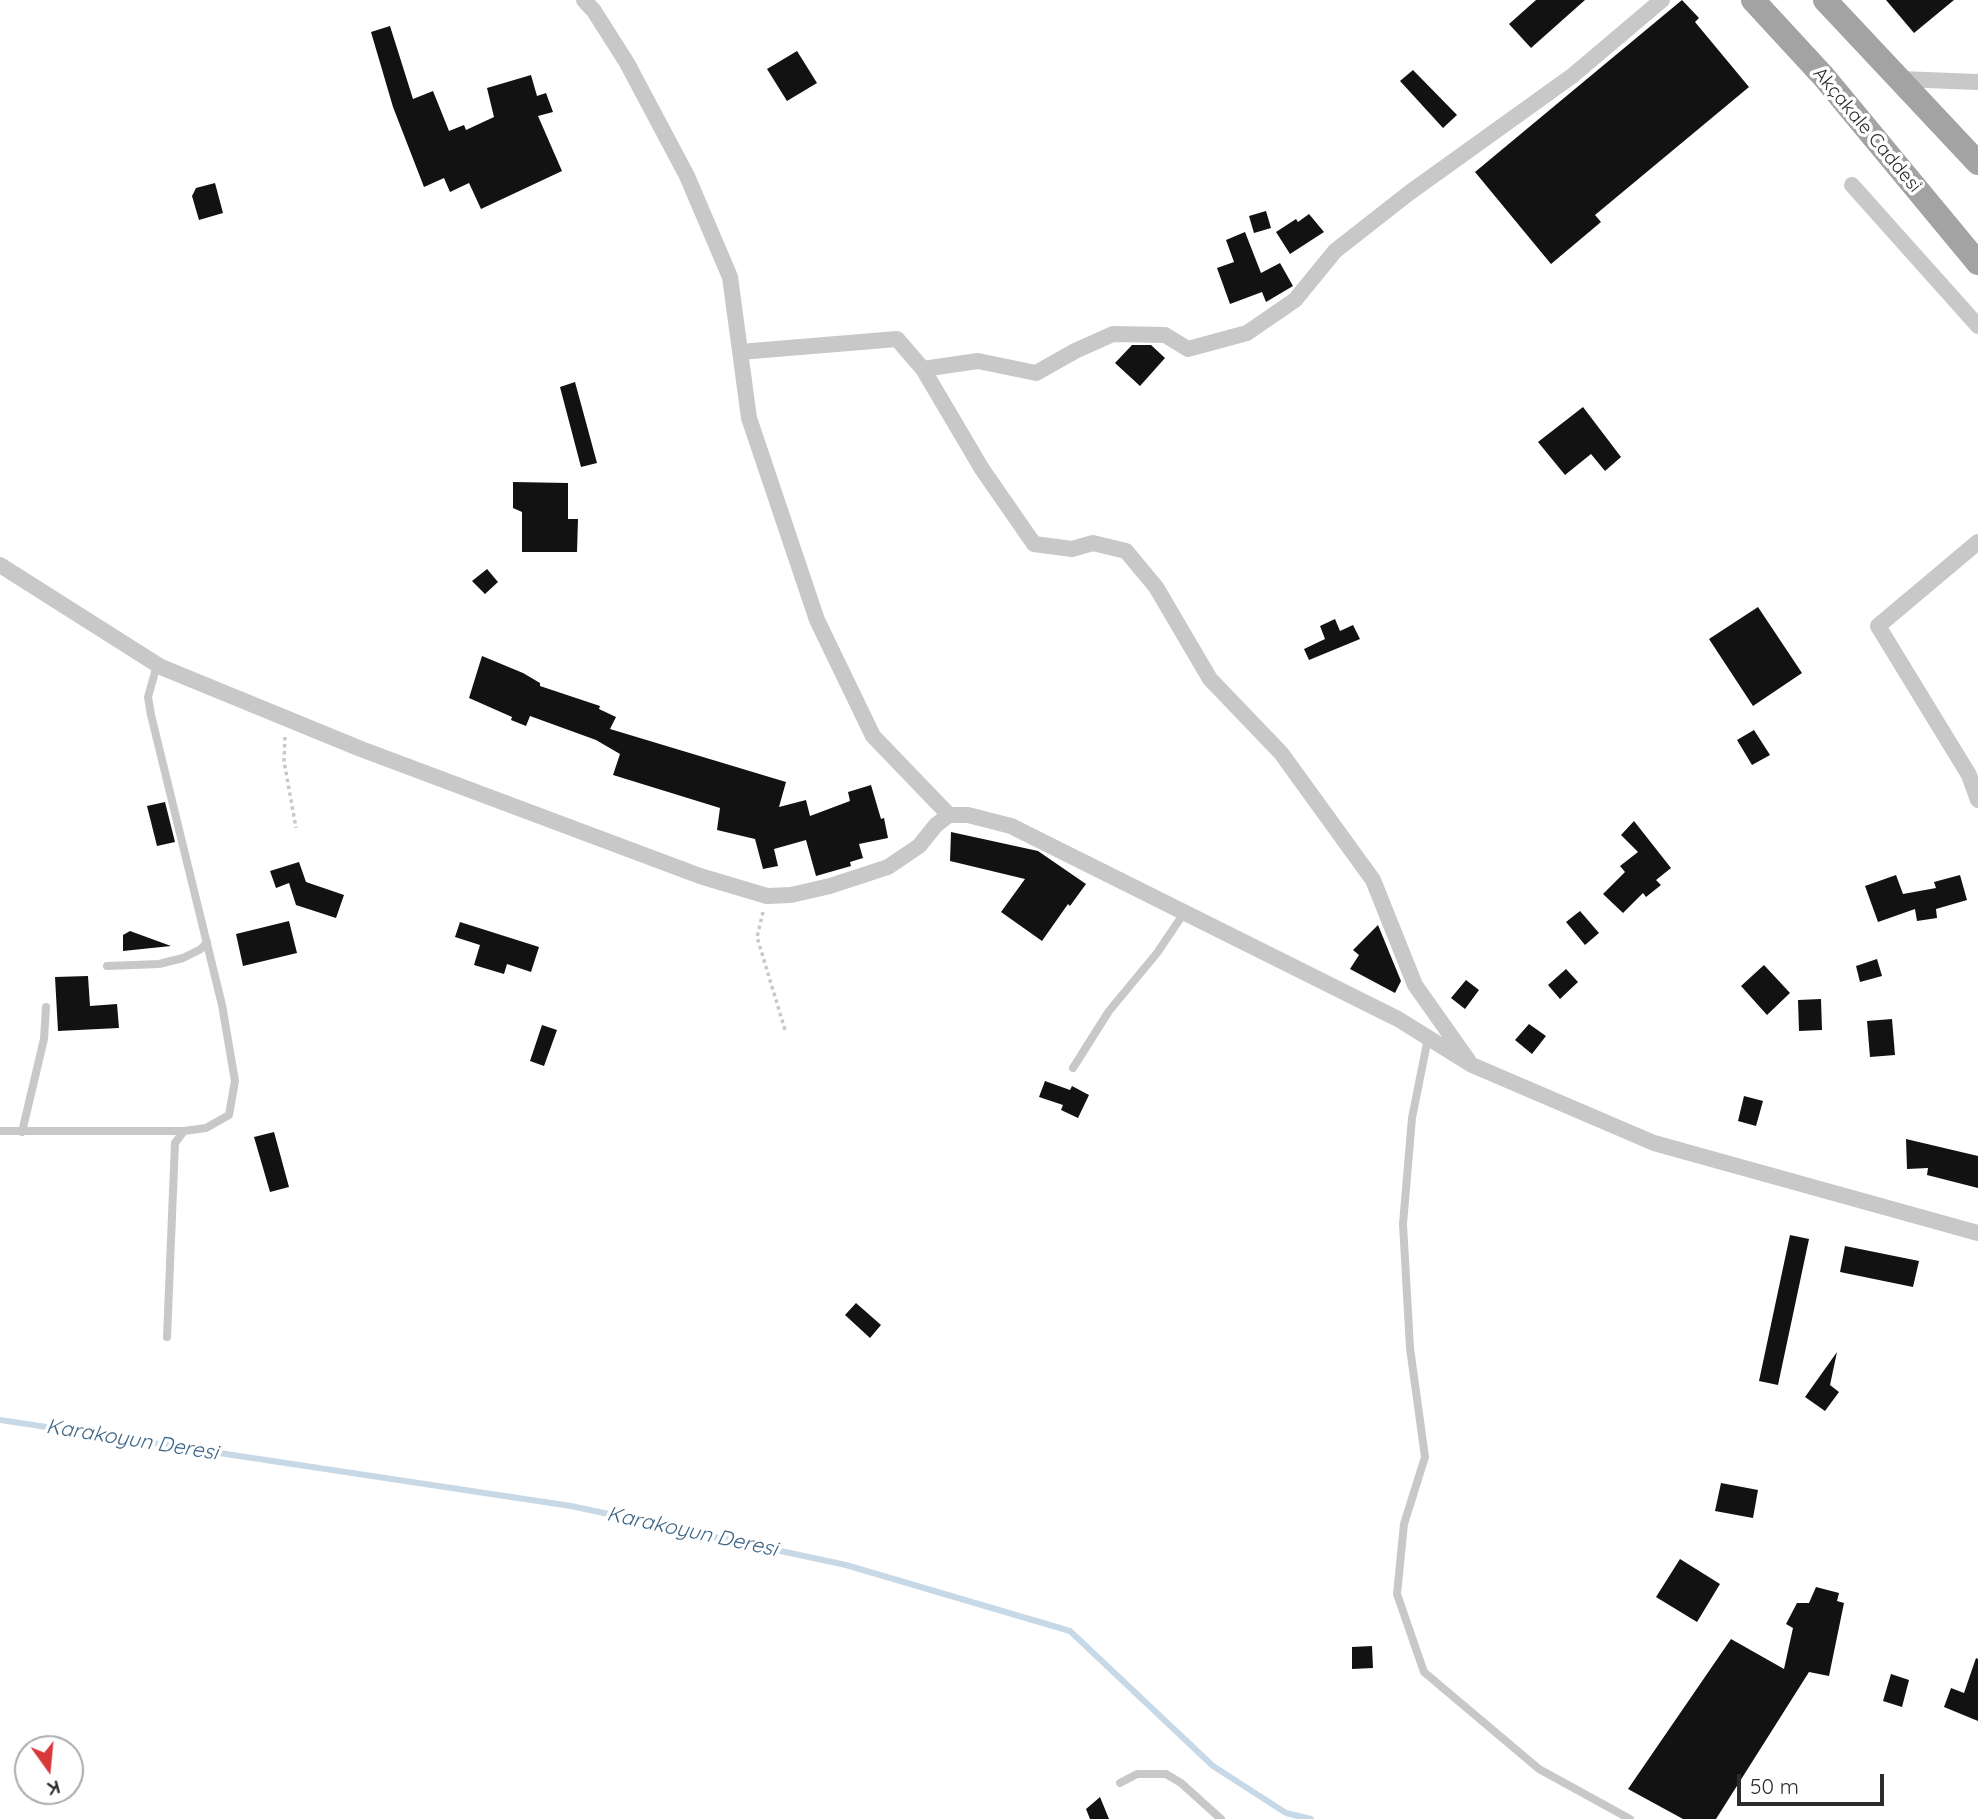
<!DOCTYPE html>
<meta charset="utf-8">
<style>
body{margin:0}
#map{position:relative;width:1978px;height:1819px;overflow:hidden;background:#fff;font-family:Quicksand,sans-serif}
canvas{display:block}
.north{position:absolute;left:14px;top:1735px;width:70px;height:70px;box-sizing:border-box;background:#fff;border:2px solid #aaa;border-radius:50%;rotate:165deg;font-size:19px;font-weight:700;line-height:28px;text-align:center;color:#2b2b2b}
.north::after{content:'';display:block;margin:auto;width:24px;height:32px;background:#d73939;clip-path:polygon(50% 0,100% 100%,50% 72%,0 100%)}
.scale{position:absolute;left:1737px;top:1774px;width:147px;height:32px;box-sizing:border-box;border:4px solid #2b2b2b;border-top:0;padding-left:9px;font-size:21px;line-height:24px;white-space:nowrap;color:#2b2b2b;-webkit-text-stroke:5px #fff;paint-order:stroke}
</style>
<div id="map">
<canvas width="1978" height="1819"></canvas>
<div class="north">K</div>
<div class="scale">50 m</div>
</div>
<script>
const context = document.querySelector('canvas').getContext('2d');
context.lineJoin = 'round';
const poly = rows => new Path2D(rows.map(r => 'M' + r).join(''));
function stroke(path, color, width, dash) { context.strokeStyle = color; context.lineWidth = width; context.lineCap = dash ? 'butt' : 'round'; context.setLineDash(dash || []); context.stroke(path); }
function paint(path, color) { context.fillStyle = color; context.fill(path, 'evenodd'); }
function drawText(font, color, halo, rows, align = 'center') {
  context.font = font + ' Quicksand,sans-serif'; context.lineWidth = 7; context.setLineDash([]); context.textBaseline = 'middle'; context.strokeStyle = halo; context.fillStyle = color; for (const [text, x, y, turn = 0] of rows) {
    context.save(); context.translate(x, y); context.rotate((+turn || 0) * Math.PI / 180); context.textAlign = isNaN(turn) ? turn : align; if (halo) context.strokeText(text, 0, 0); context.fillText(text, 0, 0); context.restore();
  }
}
stroke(poly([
 [0,1420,571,1506,846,1565,1070,1631,1213,1766,1286,1813,1311,1819]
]), '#c7d8e7', 6);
paint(poly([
 [1536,0,1585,0,1531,48,1509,24],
 [1682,0,1699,18,1695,22,1749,87,1595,215,1601,222,1551,264,1475,172],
 [1886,0,1954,0,1914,33],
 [390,26,413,99,433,91,449,131,464,125,466,130,494,117,487,88,531,75,537,96,546,93,553,112,538,116,562,171,481,209,469,183,450,192,444,178,424,187,393,107,371,32],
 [797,51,817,83,787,101,767,69],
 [1413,70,1457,115,1443,128,1400,81],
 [215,183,223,213,199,220,192,196,196,188],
 [1266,211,1271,228,1254,233,1249,216],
 [1309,214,1324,232,1290,254,1276,232,1296,219,1298,222],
 [1245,232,1261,273,1280,263,1293,286,1266,302,1262,292,1230,304,1217,268,1234,262,1226,240],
 [1132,345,1151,345,1165,358,1140,386,1115,363],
 [575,382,597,463,581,467,560,387],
 [1583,407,1621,457,1605,471,1591,454,1565,475,1538,442],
 [513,482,568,483,568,519,578,519,577,552,522,552,522,512,513,508],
 [487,569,498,582,485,594,472,581],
 [1758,607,1802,673,1753,706,1709,639],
 [1335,619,1340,631,1353,625,1360,639,1309,660,1304,649,1325,639,1320,626],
 [482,656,523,673,540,683,540,686,600,706,599,709,616,717,610,729,786,782,779,807,806,800,810,816,850,801,848,792,871,785,881,819,884,818,888,838,859,844,863,858,850,862,851,866,816,876,806,840,774,849,778,866,763,869,755,839,717,830,720,808,613,775,620,754,596,740,530,716,526,726,511,720,512,717,469,698],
 [1754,730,1770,755,1752,765,1737,740],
 [165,802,175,842,157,846,147,806],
 [1634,821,1671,868,1656,880,1661,885,1646,897,1643,893,1623,913,1603,894,1625,872,1620,866,1638,852,1621,835],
 [951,832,1038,851,1086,884,1070,906,1068,904,1042,941,1001,912,1025,879,950,861],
 [299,862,306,882,344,895,336,918,296,905,289,883,276,888,270,871],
 [1896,875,1903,894,1936,888,1934,882,1960,875,1967,900,1936,909,1937,918,1917,921,1915,909,1878,922,1865,886],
 [1580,911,1599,933,1585,945,1566,922],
 [289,921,297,953,243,966,236,934],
 [460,922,539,947,531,972,507,964,504,974,474,965,480,945,455,937],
 [1378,925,1401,981,1395,993,1350,969,1359,955,1353,950],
 [130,931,171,946,123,951,123,935],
 [1877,959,1882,976,1860,982,1856,966],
 [1764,965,1790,993,1767,1015,1741,986],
 [1566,969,1578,982,1560,999,1548,985],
 [88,976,90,1006,117,1004,119,1028,58,1031,55,977],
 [1466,980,1479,990,1465,1009,1451,998],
 [1821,999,1822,1030,1799,1031,1798,1000],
 [1892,1019,1895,1055,1870,1057,1867,1021],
 [1529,1024,1546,1036,1532,1054,1515,1040],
 [542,1025,557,1030,544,1066,530,1061],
 [1045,1081,1070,1090,1072,1086,1089,1095,1078,1118,1061,1110,1063,1105,1039,1097],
 [1744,1096,1763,1101,1756,1126,1738,1121],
 [274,1132,289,1187,270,1192,254,1137],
 [1906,1139,1978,1156,1978,1188,1927,1175,1928,1168,1907,1169],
 [1790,1235,1809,1239,1778,1385,1759,1381],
 [1845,1246,1919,1261,1913,1287,1840,1272],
 [856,1303,881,1325,870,1338,845,1315],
 [1837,1352,1830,1385,1839,1392,1825,1411,1805,1397],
 [1721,1483,1758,1490,1753,1518,1715,1511],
 [1680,1559,1720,1584,1697,1622,1656,1597],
 [1816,1587,1839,1593,1837,1601,1844,1603,1829,1676,1809,1672,1716,1819,1683,1819,1628,1789,1731,1639,1784,1669,1793,1628,1786,1624,1797,1603,1809,1603],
 [1372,1646,1373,1668,1352,1669,1352,1647],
 [1976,1658,1978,1659,1978,1721,1944,1707,1951,1688,1964,1693],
 [1891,1674,1909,1680,1902,1707,1883,1701],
 [1100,1797,1109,1819,1090,1819,1086,1809]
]), '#121212');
stroke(poly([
 [285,737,284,761,296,828],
 [763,912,757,937,785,1030]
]), '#c8c8c8', 3.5, [3.5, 3.5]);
stroke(poly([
 [157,665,148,697,151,715,222,1005,235,1081,229,1115,206,1128,184,1131,175,1143,167,1337],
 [107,966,159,964,183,958,201,949,207,942],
 [1428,1038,1412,1118,1403,1224,1410,1348,1425,1457,1404,1524,1397,1594,1424,1672,1539,1769,1630,1819],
 [1073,1068,1109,1011,1157,953,1184,913],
 [0,1131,184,1131],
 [22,1132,44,1039,46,1007],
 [1120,1783,1137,1774,1166,1774,1181,1783,1221,1819]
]), '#c8c8c8', 8);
stroke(poly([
 [584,0,594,11,627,63,687,176,730,277,749,418,817,620,873,736,949,815],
 [1900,79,1978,82],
 [1852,185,1978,326],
 [740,352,897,339,923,369,978,361,1036,373,1075,351,1113,334,1165,335,1188,349,1247,333,1295,300,1335,251,1409,193,1572,76,1662,0],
 [923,369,982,469,1034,544,1072,549,1093,543,1126,551,1156,587,1210,679,1281,753,1373,880,1415,985,1468,1060],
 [1978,542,1878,626,1969,775,1978,800],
 [0,565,161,667,361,749,700,876,767,896,791,895,830,886,888,867,919,846,936,825,949,815,968,815,1011,826,1398,1019,1472,1065,1654,1143,1978,1233]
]), '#c8c8c8', 16);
stroke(poly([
 [1753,0,1824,77,1978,263],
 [1825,0,1978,163]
]), '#a3a3a3', 24);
drawText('19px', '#2b2b2b', '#fff', [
 ["Akçakale Caddesi",1867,130,50]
]);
drawText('italic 21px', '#406687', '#fff', [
 ["Karakoyun Deresi",132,1440,9],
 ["Karakoyun Deresi",692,1532,12]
]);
</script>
